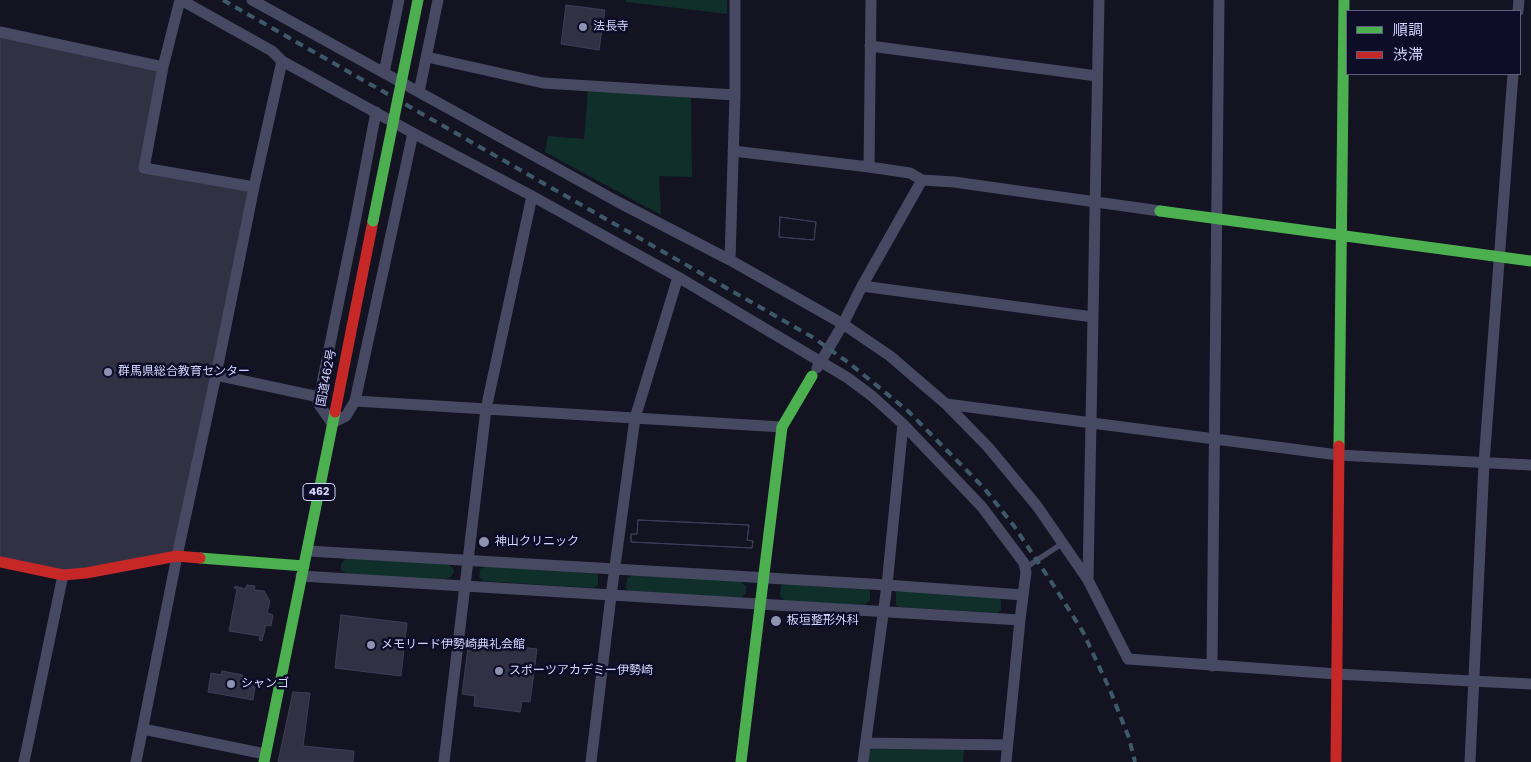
<!DOCTYPE html>
<meta charset="utf-8">
<style>
body{margin:0}
#map{position:relative;width:1531px;height:762px;overflow:hidden;background:#131322;font-family:Poppins,"Noto Sans JP",sans-serif}
canvas{display:block}
.legend{position:absolute;left:1346px;top:10px;width:175px;height:65px;box-sizing:border-box;background:#0d0d28;border:1px solid #5d5d7e;margin:0;padding:6px 9px;list-style:none;font-size:15px;color:#d4d6ff}
.legend li{display:flex;align-items:center;gap:10px;height:25px}
.legend b{width:25px;border:1px solid #5d5d7e}
</style>
<div id="map">
<canvas width="1531" height="762"></canvas>
<ul class="legend">
<li><b style="height:6px;background:#4caf50"></b>順調</li>
<li><b style="height:6px;background:#c62828"></b>渋滞</li>
</ul>
</div>
<script>
const context = document.querySelector('canvas').getContext('2d');
context.lineJoin = 'round';
function paint(path, color) { context.fillStyle = color; context.fill(path, 'evenodd'); }
const poly = rows => new Path2D(rows.map(r => 'M' + r).join(''));
function stroke(path, color, width, dash) { context.strokeStyle = color; context.lineWidth = width; context.lineCap = dash ? 'butt' : 'round'; context.setLineDash(dash || []); context.stroke(path); }
function drawText(font, color, halo, rows, align = 'center') {
  context.font = font + ' Poppins,"Noto Sans JP",sans-serif'; context.lineWidth = 5; context.setLineDash([]); context.textBaseline = 'middle'; context.strokeStyle = halo; context.fillStyle = color; for (const [text, x, y, turn = 0] of rows) {
    context.save(); context.translate(x, y); context.rotate((+turn || 0) * Math.PI / 180); context.textAlign = isNaN(turn) ? turn : align; if (halo) context.strokeText(text, 0, 0); context.fillText(text, 0, 0); context.restore();
  }
}
paint(poly([
 [626,0,727,0,727,14,626,2],
 [588,89,691,98,692,177,659,176,661,215,545,152,548,136,584,139],
 [347,557,446,563,453,568,454,572,451,577,444,580,347,574,341,570,341,564],
 [488,565,595,572,598,576,598,585,593,588,483,581,479,577,480,569],
 [632,575,739,580,746,586,746,593,741,598,630,591,626,588,627,579],
 [787,582,866,588,870,592,870,600,865,605,785,601,780,596,781,586],
 [899,590,999,597,1001,601,1001,610,997,613,899,607,896,605,896,592],
 [875,747,964,749,963,762,869,762,870,751]
]), '#102f2b');
const building = poly([
 [566,5,605,10,599,50,561,44,566,5],
 [0,32,163,67,144,168,254,187,177,556,63,575,0,562,0,32],
 [780,217,816,222,814,240,779,237,780,217],
 [780,217,816,222,814,240,779,237,780,217],
 [638,520,749,525,747,540,753,541,752,548,631,542,631,534,637,534,638,520],
 [638,520,749,525,747,540,753,541,752,548,631,542,631,534,637,534,638,520],
 [247,585,255,586,254,590,264,591,270,601,267,613,273,615,271,626,266,625,262,641,259,640,260,636,229,631,237,589,234,588,235,586,245,589,247,585],
 [341,615,407,623,401,676,335,668,341,615],
 [469,640,537,649,530,702,522,701,520,712,474,706,475,696,462,694,469,640],
 [222,671,243,675,242,680,254,682,253,686,255,687,253,700,208,692,211,673,221,675,222,671],
 [293,692,310,693,303,746,354,751,353,762,278,762,293,692]
]);
paint(building, '#313144');
stroke(building, '#3e3d57', 1);
stroke(poly([
 [1025,568,1063,543]
]), '#474963', 5.5);
stroke(poly([
 [180,0,163,67,144,168,254,187],
 [181,0,272,51,282,61,413,133,532,196,678,277,848,378,872,396,903,424,982,507,1024,563,1026,572,1020,620,1006,762],
 [252,0,618,202,730,260,843,324,890,356,946,404,988,447,1037,506,1088,580,1128,659,1337,674,1531,684],
 [1518,11,1519,0],
 [0,32,163,67],
 [870,46,1097,76],
 [427,57,543,83,735,95],
 [384,73,399,0],
 [419,92,438,0],
 [376,112,356,217,318,403,332,423,346,416,355,401,413,133],
 [733,151,869,167,910,173,922,180,954,182,1160,211],
 [869,167,871,0],
 [730,260,735,95,735,0],
 [862,286,1093,317],
 [817,368,843,324,862,286,922,180],
 [216,375,319,397],
 [355,401,782,427],
 [946,404,1338,455,1531,465],
 [308,551,887,585,1023,595],
 [301,576,1020,620],
 [1088,580,1099,0],
 [1212,666,1219,0],
 [143,729,265,754],
 [866,743,1007,745],
 [24,762,63,575],
 [136,762,177,556,216,375,254,187,282,61],
 [444,762,486,409,532,196],
 [591,762,611,596,635,418,678,277],
 [863,762,887,585,903,424],
 [1470,762,1484,463,1513,74]
]), '#474963', 11);
stroke(poly([
 [1160,211,1531,261],
 [1339,446,1344,0],
 [200,558,304,566],
 [264,762,335,412],
 [741,762,782,427,812,376]
]), '#4caf50', 11);
stroke(poly([
 [335,412,373,221],
 [0,562,63,575,86,573,177,556,200,558],
 [1336,762,1339,446]
]), '#c62828', 11);
stroke(poly([
 [223,0,814,338,849,363,908,411,984,488,1014,526,1054,586,1083,632,1110,690,1129,738,1135,762]
]), '#3e5a69', 4, [8, 6]);
stroke(poly([
 [373,221,418,0]
]), '#4caf50', 11);
for (const [x, y, r, color] of [
 [583,27,5,"#9092b2"],
 [108,372,5,"#9092b2"],
 [484,542,6,"#9092b2"],
 [776,621,6,"#9092b2"],
 [371,645,5,"#9092b2"],
 [499,671,5,"#9092b2"],
 [231,684,5,"#9092b2"]
]) { const dot = new Path2D(); dot.arc(x, y, r, 0, 2 * Math.PI); context.fillStyle = color; context.fill(dot); stroke(dot, '#0d0d28', 2); }
for (const [x, y, w] of [
 [319,492,32]
]) { const box = new Path2D(); box.roundRect(x - w / 2, y - 8.5, w, 17, 4); context.fillStyle = '#0d0d28'; context.fill(box); stroke(box, '#d4d6ff', 1); }
drawText('bold 11px', '#d4d6ff', null, [
 ["462",319,492]
]);
drawText('12px', '#d4d6ff', '#0d0d28', [
 ["法長寺",593,27],
 ["群馬県総合教育センター",118,372],
 ["神山クリニック",495,542],
 ["板垣整形外科",787,621],
 ["メモリード伊勢崎典礼会館",381,645],
 ["スポーツアカデミー伊勢崎",509,671],
 ["シャンゴ",241,684]
], 'left');
drawText('12px', '#d4d6ff', '#0d0d28', [
 ["国道462号",327,378,-79]
]);
</script>
